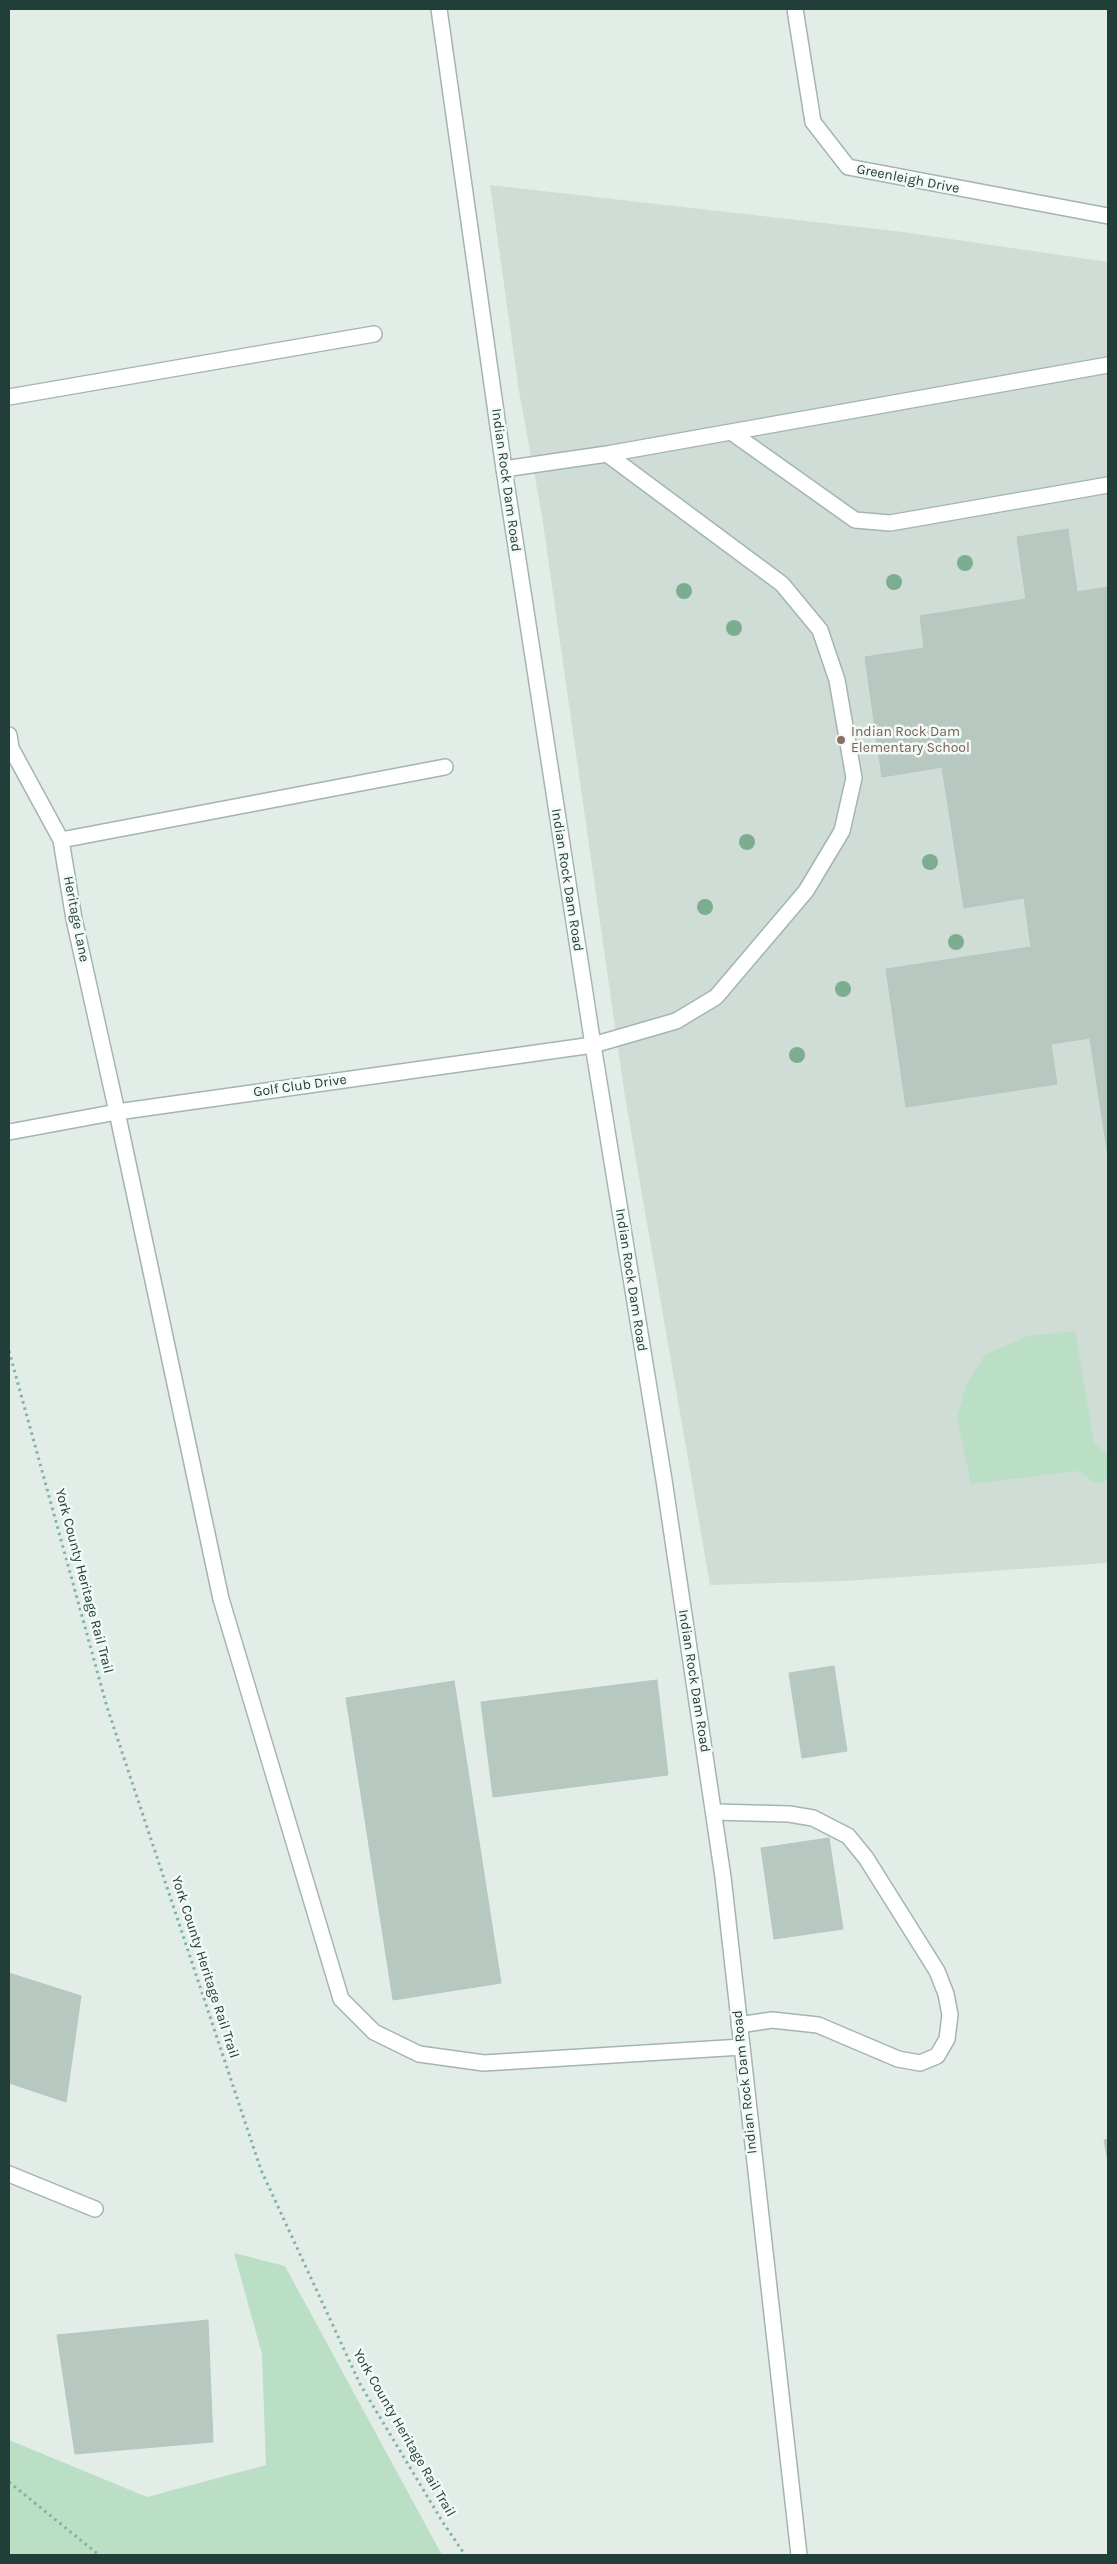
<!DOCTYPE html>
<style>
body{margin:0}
#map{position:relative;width:1117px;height:2564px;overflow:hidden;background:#e2ede8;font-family:Karla,sans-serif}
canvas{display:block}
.frame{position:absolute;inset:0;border:10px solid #213f38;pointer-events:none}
</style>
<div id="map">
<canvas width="1117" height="2564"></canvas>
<div class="frame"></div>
</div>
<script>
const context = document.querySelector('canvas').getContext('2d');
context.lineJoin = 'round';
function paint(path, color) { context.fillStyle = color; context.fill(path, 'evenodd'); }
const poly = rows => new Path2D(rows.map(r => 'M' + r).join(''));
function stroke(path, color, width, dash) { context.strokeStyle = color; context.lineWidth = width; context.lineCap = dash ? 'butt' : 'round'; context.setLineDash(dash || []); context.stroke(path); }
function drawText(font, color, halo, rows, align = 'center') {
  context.font = font + ' Karla,sans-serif'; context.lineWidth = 5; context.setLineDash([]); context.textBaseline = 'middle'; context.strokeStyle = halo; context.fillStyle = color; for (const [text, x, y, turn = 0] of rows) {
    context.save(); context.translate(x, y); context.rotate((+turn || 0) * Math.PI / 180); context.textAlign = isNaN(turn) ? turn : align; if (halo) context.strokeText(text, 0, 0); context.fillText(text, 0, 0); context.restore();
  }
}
paint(poly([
 [490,185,903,232,1108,262,1108,1563,845,1581,710,1585,625,1097,542,516,519,391]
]), '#d0ddd7');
paint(poly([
 [1075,1331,1094,1443,1108,1455,1108,1478,1102,1483,1094,1483,1080,1471,971,1484,957,1417,966,1385,985,1355,1028,1336],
 [234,2253,285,2266,442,2555,9,2555,9,2440,147,2497,266,2465,262,2354]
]), '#badfc5');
const building = poly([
 [1068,529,1077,592,1108,587,1108,1157,1090,1038,1051,1044,1057,1084,906,1107,886,969,1031,947,1024,898,964,908,942,767,882,777,865,657,924,648,920,616,1026,599,1017,537,1068,529],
 [834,1666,847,1751,802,1758,789,1673,834,1666],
 [657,1680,668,1775,493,1797,481,1702,657,1680],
 [454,1681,501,1983,393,2000,346,1698,454,1681],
 [829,1838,843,1929,774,1939,761,1848,829,1838],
 [9,1973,81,1996,66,2102,9,2083,9,1973],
 [1108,2139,1108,2162,1104,2140,1108,2139],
 [208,2320,213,2442,75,2454,57,2335,208,2320]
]);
paint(building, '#b7c8c1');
stroke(building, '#b4c7c0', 1);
const service = poly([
 [731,432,855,520,890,523,1108,485],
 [504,469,607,454,1108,365],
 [593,1045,676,1021,716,997,806,891,842,831,854,778,837,680,820,630,782,584,607,454],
 [117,1112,221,1599,341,1999,374,2032,419,2054,484,2063,742,2047],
 [714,1812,789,1814,813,1818,848,1836,866,1858,937,1971,946,1994,950,2015,947,2039,937,2056,920,2063,898,2059,818,2025,772,2020,739,2025]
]);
const minor = poly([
 [795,9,813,122,848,167,1108,216],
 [9,397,374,334],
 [9,735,11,748,61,840,74,919,117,1112],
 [61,840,445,767],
 [9,1132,117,1112,593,1045],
 [9,2174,95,2209]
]);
const tertiary = poly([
 [439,9,504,469,593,1045,664,1480,723,1877,799,2555]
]);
stroke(service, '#a4b5b0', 18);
stroke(minor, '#a4b5b0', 18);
stroke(tertiary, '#a4b5b0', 18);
stroke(poly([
 [9,1351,107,1707,261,2170,360,2384,442,2521,465,2555],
 [9,2482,99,2555]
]), '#81b2a4', 3, [2.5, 4]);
stroke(service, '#fff', 15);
stroke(minor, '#fff', 15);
stroke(tertiary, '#fff', 15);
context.fillStyle = '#7cad91';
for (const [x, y] of [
 [965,563],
 [894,582],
 [684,591],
 [734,628],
 [747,842],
 [930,862],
 [705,907],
 [956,942],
 [843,989],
 [797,1055]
]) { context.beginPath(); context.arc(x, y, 8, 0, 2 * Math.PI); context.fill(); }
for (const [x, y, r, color] of [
 [841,740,5,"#8d6e63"]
]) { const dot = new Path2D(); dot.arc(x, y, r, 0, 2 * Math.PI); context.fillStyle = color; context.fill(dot); stroke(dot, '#f3f9f6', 2); }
drawText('14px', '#213f38', '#f3f9f6', [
 ["Greenleigh Drive",908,179,11],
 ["Indian Rock Dam Road",506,480,82],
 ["Indian Rock Dam Road",567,880,81],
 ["Heritage Lane",76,919,79],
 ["Golf Club Drive",300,1086,-8],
 ["Indian Rock Dam Road",631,1280,81],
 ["York County Heritage Rail Trail",84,1581,75],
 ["Indian Rock Dam Road",694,1681,81],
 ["York County Heritage Rail Trail",205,1967,72],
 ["Indian Rock Dam Road",745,2082,-96],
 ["York County Heritage Rail Trail",404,2433,60]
]);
drawText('14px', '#785e54', '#f3f9f6', [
 ["Indian Rock Dam",851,732],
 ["Elementary School",851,748]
], 'left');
</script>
